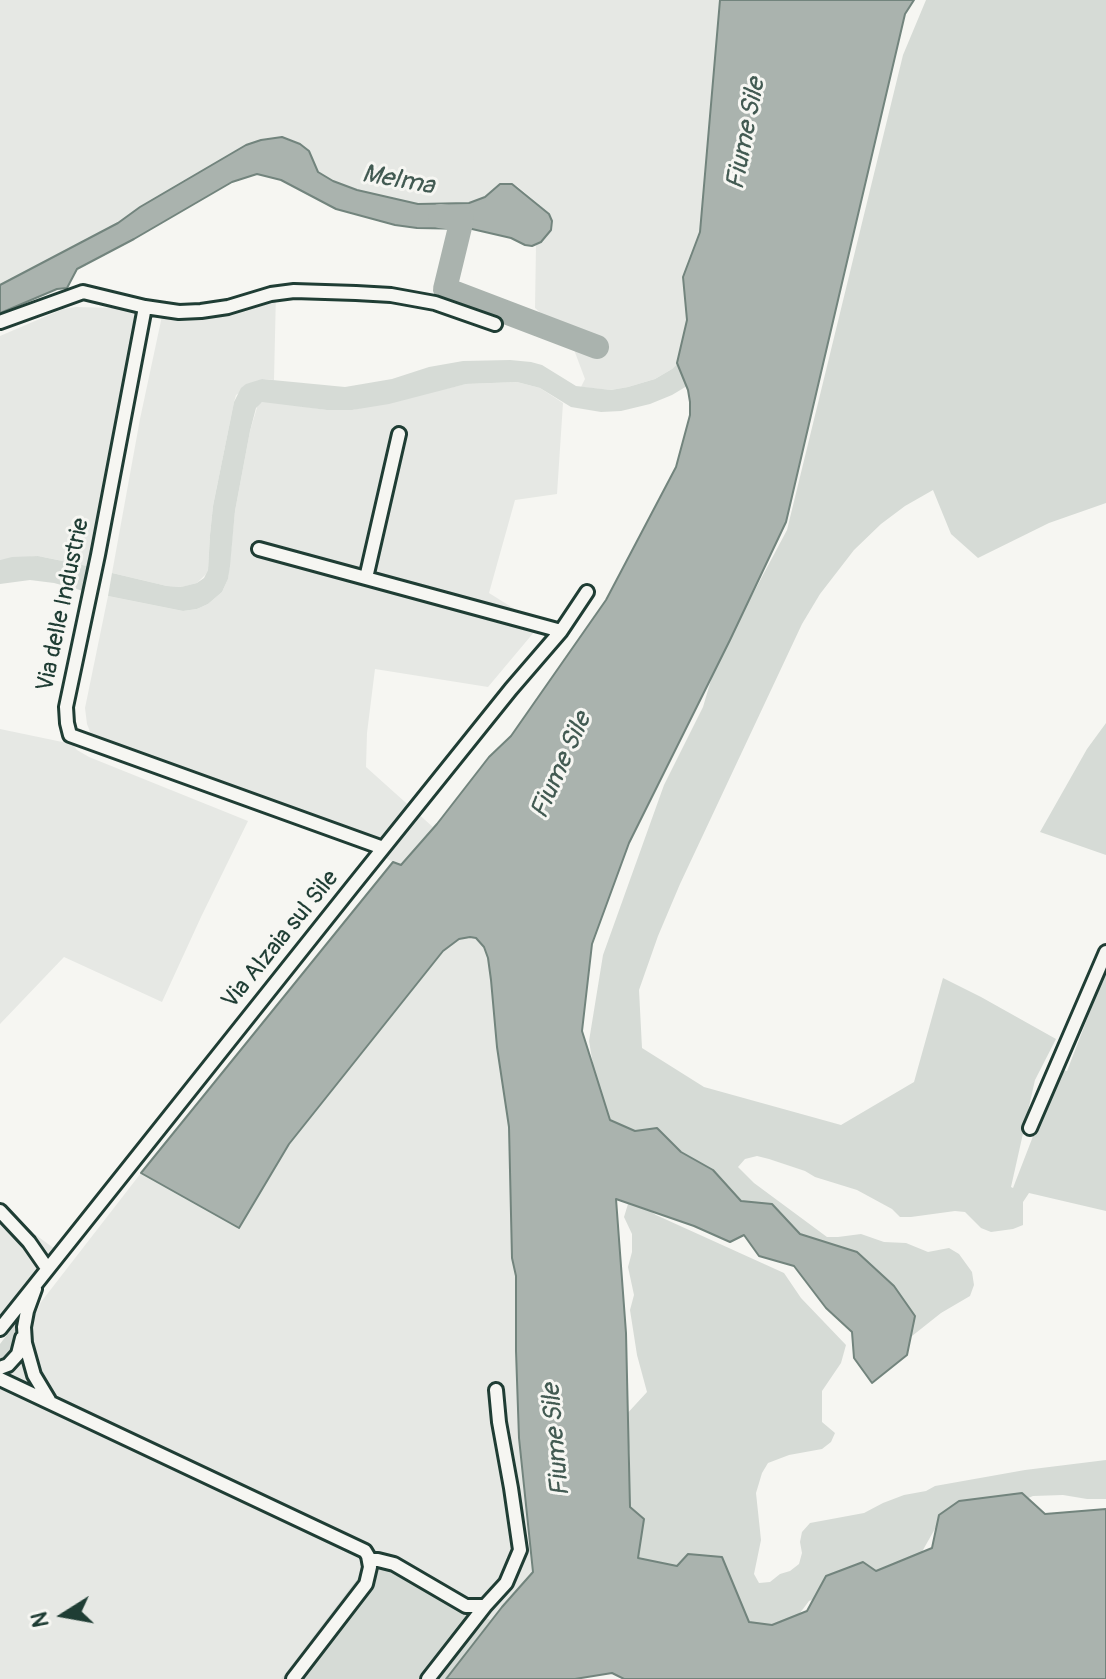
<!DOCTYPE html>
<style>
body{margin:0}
#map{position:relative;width:1106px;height:1679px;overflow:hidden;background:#f6f6f2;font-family:Pangolin,sans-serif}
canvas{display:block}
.north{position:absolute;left:24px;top:1575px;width:80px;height:80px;-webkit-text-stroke:6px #f6f6f2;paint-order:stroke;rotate:259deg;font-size:22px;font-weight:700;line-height:32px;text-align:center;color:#1f3d34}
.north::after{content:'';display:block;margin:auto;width:28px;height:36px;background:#1f3d34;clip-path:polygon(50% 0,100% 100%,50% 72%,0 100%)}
</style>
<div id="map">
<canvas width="1106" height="1679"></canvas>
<div class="north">N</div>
</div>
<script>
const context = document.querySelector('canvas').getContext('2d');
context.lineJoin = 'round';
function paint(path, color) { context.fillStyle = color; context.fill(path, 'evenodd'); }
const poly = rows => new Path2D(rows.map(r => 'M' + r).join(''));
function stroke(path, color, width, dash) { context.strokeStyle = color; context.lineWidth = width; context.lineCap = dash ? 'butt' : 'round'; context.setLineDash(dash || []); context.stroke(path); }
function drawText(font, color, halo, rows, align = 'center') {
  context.font = font + ' Pangolin,sans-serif'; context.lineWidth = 6; context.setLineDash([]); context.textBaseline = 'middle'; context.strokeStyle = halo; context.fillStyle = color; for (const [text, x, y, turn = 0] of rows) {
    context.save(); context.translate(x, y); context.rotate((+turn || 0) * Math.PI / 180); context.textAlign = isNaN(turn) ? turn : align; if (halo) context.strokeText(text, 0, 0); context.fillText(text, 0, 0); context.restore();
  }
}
paint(poly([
 [0,0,720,0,700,232,683,277,687,320,678,363,672,369,655,379,628,387,611,390,581,387,585,379,570,339,535,308,536,245,544,240,550,232,552,219,549,213,517,186,505,183,501,184,485,197,469,203,418,204,357,190,333,181,318,172,308,151,292,140,261,140,246,145,140,207,118,223,0,285],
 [276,292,274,380,262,379,236,395,234,402,213,506,210,535,208,570,206,574,197,583,182,587,167,586,112,573,140,419,162,316,169,312,239,295],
 [76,307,115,308,144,311,92,567,38,556,0,560,0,336,63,309],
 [517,382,540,388,563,403,557,494,515,500,489,593,540,625,488,687,375,669,367,733,366,767,434,828,401,866,364,847,91,734,87,724,85,708,108,596,183,611,197,609,208,604,222,592,228,579,235,511,250,431,258,404,262,402,273,402,327,410,352,410,466,384],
 [0,729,72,744,77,750,89,757,248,821,201,917,162,1002,64,957,0,1024],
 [470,937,476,938,484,947,488,958,491,980,497,1047,509,1127,512,1258,516,1276,516,1351,519,1438,533,1573,491,1620,447,1601,371,1562,281,1679,0,1679,0,1367,35,1315,41,1302,141,1173,239,1228,289,1144,391,1015,443,951,459,939],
 [0,1209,55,1249,33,1276,0,1330]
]), '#e6e8e4');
paint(poly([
 [926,0,1106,0,1106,503,1049,523,978,558,951,534,933,490,905,506,881,524,854,550,820,594,802,624,680,884,658,936,639,990,642,1048,704,1087,841,1125,914,1082,943,978,981,997,1056,1039,1035,1080,1011,1187,1013,1188,1059,1069,1067,1071,1106,970,1106,1211,1029,1193,1023,1202,1023,1225,1013,1229,991,1232,981,1228,965,1212,955,1211,911,1217,900,1217,892,1209,857,1190,815,1177,805,1171,769,1159,757,1156,745,1159,738,1167,754,1183,827,1237,838,1237,861,1234,884,1242,906,1243,928,1252,949,1248,959,1254,972,1272,974,1285,970,1296,941,1313,907,1340,895,1311,614,1151,597,1088,589,1041,603,955,664,785,703,707,716,663,787,530,903,55],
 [510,360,531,362,542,365,576,386,611,390,628,387,655,379,672,369,678,363,687,386,672,395,650,404,621,411,601,412,571,407,540,388,517,382,466,384,389,404,352,410,327,410,262,402,256,408,250,431,235,511,230,566,228,579,222,592,208,604,197,609,183,611,108,596,112,573,167,586,181,587,197,583,204,578,208,570,210,535,213,506,234,402,241,388,246,384,262,379,345,387,392,379,429,367,463,361],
 [38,556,92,567,87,592,54,583,30,580,0,584,0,560,12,557],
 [1106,723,1106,855,1040,832,1087,749],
 [636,1202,656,1215,784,1273,801,1298,846,1345,841,1363,822,1391,822,1422,835,1433,831,1442,822,1449,789,1455,768,1463,762,1473,756,1493,761,1540,754,1574,759,1583,770,1582,780,1574,790,1571,799,1564,802,1553,800,1542,802,1532,810,1523,864,1513,883,1503,904,1495,926,1491,935,1486,1025,1470,1106,1460,1106,1499,1087,1499,1063,1495,1033,1496,1003,1509,950,1516,936,1527,919,1557,809,1601,791,1625,756,1636,734,1607,728,1571,705,1565,644,1583,623,1510,630,1481,630,1453,624,1417,647,1392,637,1355,630,1310,634,1295,628,1267,632,1252,632,1234,624,1217,628,1204],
 [19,1319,12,1351,0,1362,0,1344],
 [371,1561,447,1601,491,1620,446,1679,281,1679]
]), '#d6dbd6');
const water = poly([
 [720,0,914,0,905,14,786,522,730,640,629,843,592,944,582,1031,610,1120,635,1131,657,1128,681,1152,713,1170,741,1201,772,1204,800,1234,857,1252,894,1286,915,1316,907,1355,872,1383,854,1358,852,1332,826,1308,794,1266,759,1256,744,1235,730,1242,694,1226,616,1199,626,1333,630,1507,644,1519,638,1558,677,1566,688,1554,722,1557,749,1622,772,1625,807,1611,826,1576,863,1562,876,1571,932,1548,939,1515,959,1501,1022,1493,1045,1514,1106,1509,1106,1679,624,1679,612,1673,575,1679,446,1679,502,1607,533,1572,519,1438,516,1351,516,1276,512,1258,509,1127,497,1047,491,980,488,958,484,947,476,938,470,937,459,939,443,951,289,1144,239,1228,141,1173,393,862,401,865,437,824,489,757,511,736,606,600,676,467,690,415,690,402,688,390,677,363,687,320,683,277,700,232,720,0],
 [282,137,300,144,309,151,318,172,333,181,357,190,418,204,469,203,485,197,500,184,512,184,549,214,552,221,551,230,541,242,532,246,525,245,511,238,472,229,417,228,395,225,336,209,281,180,257,174,232,182,134,239,77,269,67,288,57,289,0,313,0,285,118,223,140,207,246,145,261,140,282,137]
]);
paint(water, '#aab3ae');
stroke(water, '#72847d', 2);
stroke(poly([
 [440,216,462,219,445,289,597,347]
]), '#aab3ae', 24);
const street = poly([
 [145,307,179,312,201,311,228,307,271,294,294,291,356,293,391,295,435,303,495,324],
 [0,322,83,292,145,307,98,555,66,707,67,723,70,735,383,848],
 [259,549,561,631],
 [366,578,399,434],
 [1030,1128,1106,952],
 [0,1211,29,1242,47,1268],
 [35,1289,27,1311,24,1327,25,1343,34,1375,49,1400],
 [0,1329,352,887,511,689,561,631,587,592],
 [0,1368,8,1365,18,1354,22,1338],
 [0,1379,365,1551,368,1556,370,1567,366,1584,293,1679],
 [369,1560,378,1560,394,1564,466,1606,485,1606],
 [428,1679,485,1606,506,1583,520,1550,511,1488,499,1422,496,1390]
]);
stroke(street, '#1f3d34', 18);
stroke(street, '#f6f6f2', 12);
drawText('24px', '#1f3d34', '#f6f6f2', [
 ["Via delle Industrie",64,605,-78],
 ["Via Alzaia sul Sile",281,940,-51]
]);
drawText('italic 26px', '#425a52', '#f6f6f2', [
 ["Fiume Sile",747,134,-79],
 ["Melma",398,181,10],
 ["Fiume Sile",562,766,-66],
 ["Fiume Sile",557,1440,-95]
]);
</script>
